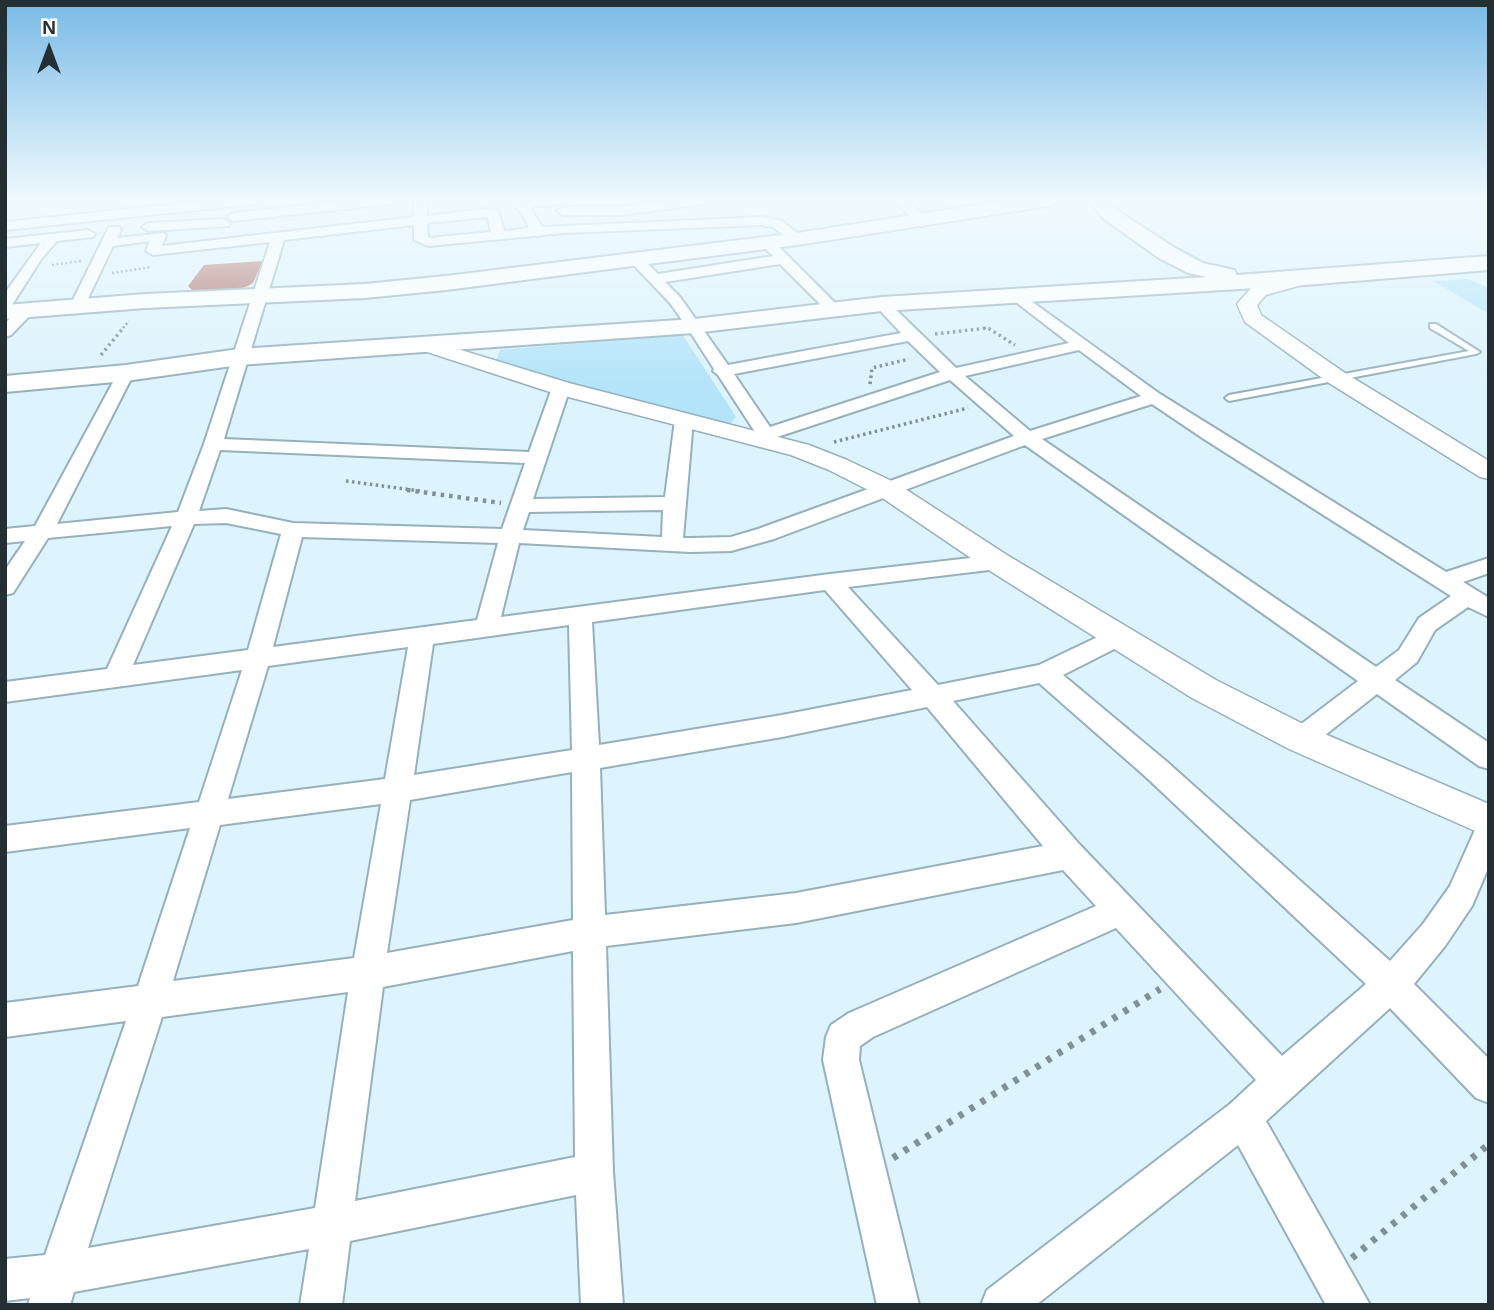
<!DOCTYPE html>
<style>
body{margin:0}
#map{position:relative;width:1494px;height:1310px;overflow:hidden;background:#ddf3fd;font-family:Arial,sans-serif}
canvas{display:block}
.frame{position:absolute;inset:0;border:7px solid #242f33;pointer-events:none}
.north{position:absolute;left:14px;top:14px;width:70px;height:70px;-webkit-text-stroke:5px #fff;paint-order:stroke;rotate:0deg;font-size:19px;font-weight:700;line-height:28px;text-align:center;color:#242f33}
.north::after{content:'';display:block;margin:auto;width:24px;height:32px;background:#242f33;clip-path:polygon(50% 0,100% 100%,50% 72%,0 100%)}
</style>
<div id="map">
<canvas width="1494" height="1310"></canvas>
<div class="frame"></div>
<div class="north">N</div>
</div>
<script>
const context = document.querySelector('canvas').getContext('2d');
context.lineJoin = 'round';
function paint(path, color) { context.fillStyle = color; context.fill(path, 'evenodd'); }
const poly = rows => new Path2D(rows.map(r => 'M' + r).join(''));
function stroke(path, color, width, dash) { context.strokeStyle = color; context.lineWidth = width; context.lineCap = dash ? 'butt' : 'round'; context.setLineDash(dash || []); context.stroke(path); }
paint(poly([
 [1468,279,1489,288,1489,314,1433,281],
 [682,334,736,417,727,428,494,367,500,350]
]), '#b4e4f9');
paint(poly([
 [263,261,253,283,248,286,229,292,186,293,192,290,188,286,204,265]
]), '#ac665c');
const service = poly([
 [1430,324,1436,324,1480,352,1476,354,1229,401,1225,398,1229,395,1469,351,1430,328,1430,324]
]);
const minor = poly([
 [216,200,262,200,256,204,5,230,5,222,216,200],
 [353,200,397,200,391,204,233,221,227,217,233,213,353,200],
 [414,200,426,200,427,216,483,209,498,211,504,231,529,228,522,213,513,204,515,201,569,200,563,204,530,207,542,227,762,217,782,221,804,239,802,242,792,242,773,227,762,225,565,233,428,246,414,240,414,225,284,240,224,439,529,452,552,388,561,383,570,388,533,499,665,497,675,420,684,415,693,420,683,538,690,538,731,537,758,529,1014,436,950,380,762,442,748,442,746,438,755,432,718,375,713,371,714,369,687,327,670,303,628,259,635,255,640,256,658,274,773,256,765,248,772,244,777,245,842,310,834,315,829,313,780,264,665,282,680,297,728,365,901,333,874,304,882,299,887,301,956,368,1069,343,1008,296,1010,293,1020,293,1160,394,1446,572,1489,558,1489,573,1463,582,1489,598,1489,617,1468,607,1435,630,1417,662,1395,680,1489,743,1489,769,1479,766,1377,694,1310,747,1301,750,1292,747,1288,739,1292,731,1358,681,1025,445,774,539,731,551,690,552,519,543,501,617,830,574,997,555,1005,557,1008,562,1005,567,997,569,848,587,938,685,1039,665,1108,632,1116,629,1124,632,1128,638,1124,644,1063,675,1166,761,1390,961,1423,924,1450,886,1479,821,1489,817,1489,866,1472,906,1445,946,1414,984,1489,1059,1489,1103,1476,1098,1390,1008,1266,1121,1370,1305,1326,1305,1238,1145,1036,1305,981,1305,987,1290,1230,1104,1256,1080,1116,928,873,1037,860,1046,859,1060,919,1305,877,1305,823,1060,826,1037,831,1025,849,1013,1096,906,1063,870,796,923,606,946,613,1172,623,1305,581,1305,576,1195,350,1241,342,1305,300,1305,309,1249,74,1292,70,1305,28,1305,30,1298,5,1301,5,1259,45,1255,126,1021,5,1037,5,1003,138,986,190,828,5,852,5,826,199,802,242,670,5,702,5,682,107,669,172,526,48,538,13,593,5,595,5,570,25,541,5,543,5,529,35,526,118,373,126,368,134,373,57,524,178,512,204,444,270,242,153,255,146,251,150,241,113,246,83,309,73,309,70,306,109,227,119,227,121,230,117,238,164,233,166,236,162,246,414,217,414,200],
 [488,217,491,232,428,238,427,223,488,217],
 [908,341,940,372,770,427,734,374,908,341],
 [1079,350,1141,396,1030,431,965,376,1079,350],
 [1152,404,1204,439,1451,596,1419,618,1399,650,1376,667,1042,439,1152,404],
 [220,450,525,463,502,529,293,523,226,509,199,511,220,450],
 [663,510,662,537,523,530,529,512,663,510],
 [226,523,281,534,248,650,133,665,194,524,226,523],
 [302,537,498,543,477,620,273,647,302,537],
 [825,590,912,690,782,715,599,745,592,622,825,590],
 [569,625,572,750,414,775,433,644,569,625],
 [408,647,385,779,228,799,268,666,408,647],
 [1039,683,1146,777,1366,984,1282,1056,1080,845,953,701,1039,683],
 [927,707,1043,846,796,893,605,915,600,768,782,737,927,707],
 [572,772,573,920,387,953,410,800,572,772],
 [381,804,354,958,173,981,220,825,381,804],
 [573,951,575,1157,355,1201,383,987,573,951],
 [348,992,315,1208,88,1248,162,1017,348,992],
 [674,200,711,200,705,204,621,215,563,215,557,211,563,207,621,207,674,200],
 [894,200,908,200,929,221,923,225,918,224,894,200],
 [224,219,230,223,229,226,148,231,142,227,148,223,224,219],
 [88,230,95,234,93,237,57,241,42,258,10,308,5,309,5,293,41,243,5,247,5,239,88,230],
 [27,305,35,310,11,335,5,337,5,323,22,307,27,305]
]);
const tertiary = poly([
 [1305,272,1312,274,1314,278,1312,282,1266,295,1257,305,1261,315,1345,373,1489,461,1489,479,1480,477,1329,383,1245,322,1237,304,1252,287,1305,272],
 [425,339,569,383,809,445,847,460,896,483,1007,555,1216,680,1313,729,1489,804,1489,837,1289,749,1192,698,987,569,878,495,829,470,791,455,553,393,418,349,415,345,418,341,425,339]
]);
const trunk = poly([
 [1009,200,1058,200,1049,206,797,245,446,290,365,298,145,308,5,319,5,305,145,294,365,284,446,276,797,233,1009,200],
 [1088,200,1108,200,1118,211,1175,248,1203,263,1234,270,1237,275,1489,256,1489,270,1305,285,882,311,694,333,239,365,126,381,5,392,5,376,126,365,239,349,694,319,882,297,1207,277,1188,273,1159,258,1104,219,1088,200]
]);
stroke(service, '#96b0bc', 4);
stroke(minor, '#96b0bc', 4);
stroke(tertiary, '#96b0bc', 3);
stroke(trunk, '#96b0bc', 4);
stroke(poly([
 [52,265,81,261],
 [112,273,151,267],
 [123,328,129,321],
 [984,328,989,328]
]), '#809097', 2.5, [2, 2.5]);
stroke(poly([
 [935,334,988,328,1015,345],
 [101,355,124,327],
 [870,384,872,368,909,359],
 [834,442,968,408],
 [346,481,420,491]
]), '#809097', 3.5, [2.5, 3.5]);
stroke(poly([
 [407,490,501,503]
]), '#809097', 4.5, [3.5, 5]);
stroke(poly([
 [893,1158,1160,989],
 [1352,1258,1489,1144]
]), '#809097', 7, [5, 8]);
paint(service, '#fff');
paint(minor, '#fff');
paint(tertiary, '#fff');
paint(trunk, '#fff');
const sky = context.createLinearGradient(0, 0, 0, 384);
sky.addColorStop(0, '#78bae6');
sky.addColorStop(0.52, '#f0fafe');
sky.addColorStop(1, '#f0fafe00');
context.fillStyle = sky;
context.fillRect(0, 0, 1494, 384);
</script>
